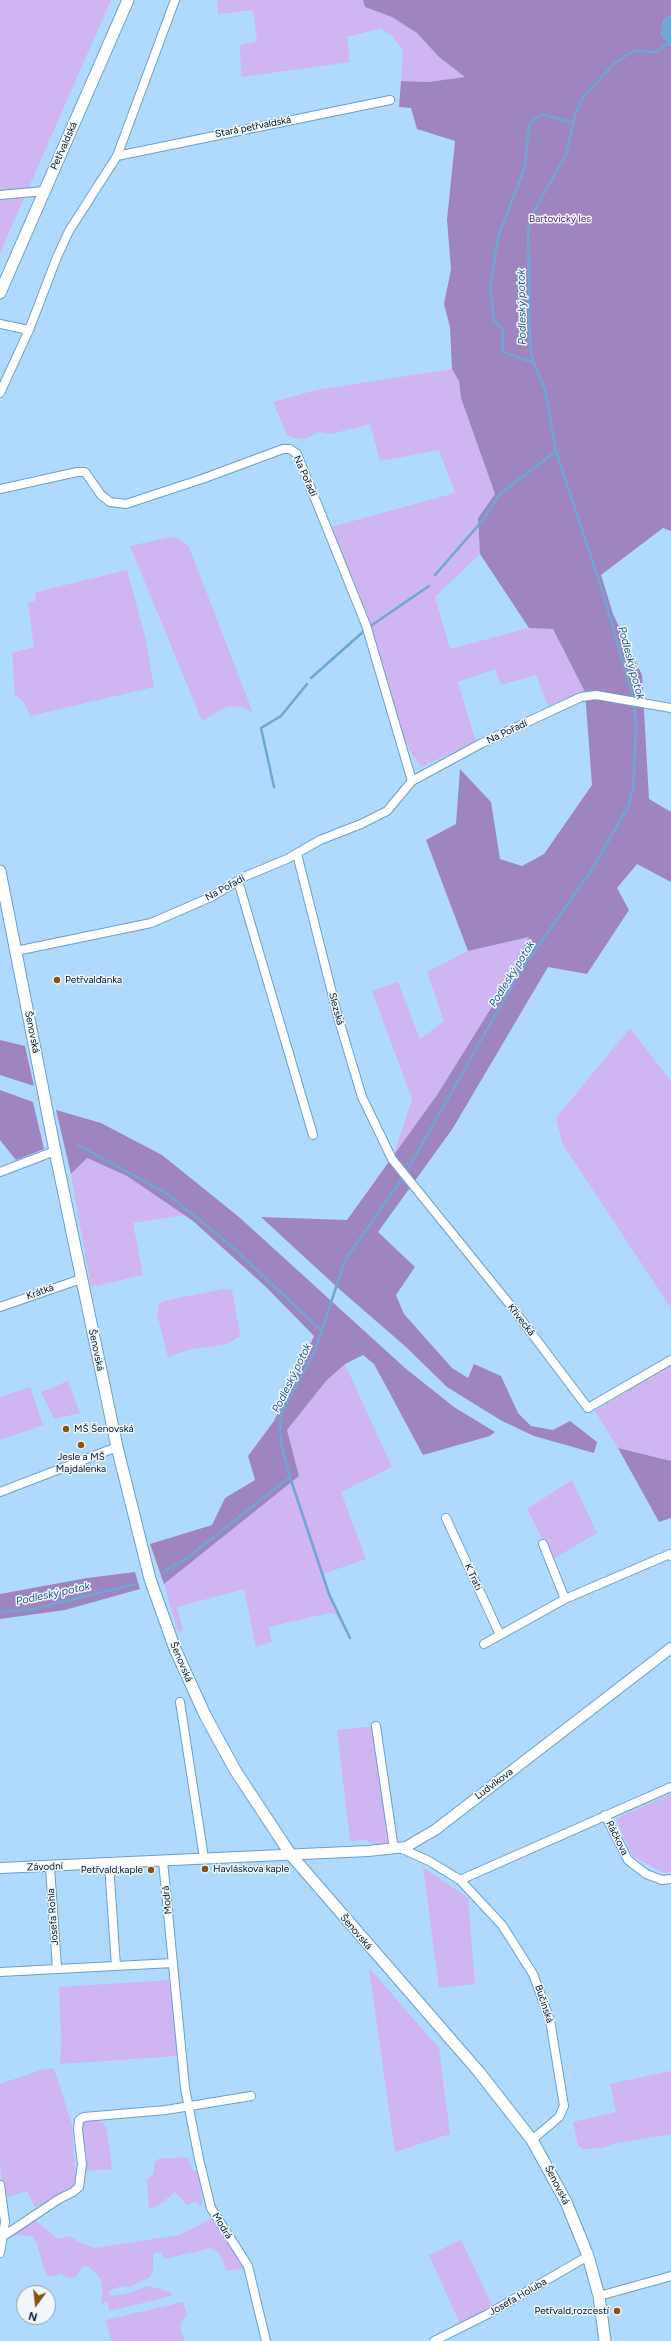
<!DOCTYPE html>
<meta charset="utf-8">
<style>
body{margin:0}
#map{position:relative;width:671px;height:2341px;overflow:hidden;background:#afdafe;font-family:Figtree,sans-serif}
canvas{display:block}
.north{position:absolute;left:16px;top:2285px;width:40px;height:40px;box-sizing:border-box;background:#f1f6fb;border:1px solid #929da6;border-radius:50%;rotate:195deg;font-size:11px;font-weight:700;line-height:16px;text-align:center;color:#031727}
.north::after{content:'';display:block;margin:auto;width:14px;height:18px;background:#8c530b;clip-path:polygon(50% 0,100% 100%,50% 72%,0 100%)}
</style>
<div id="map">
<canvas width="671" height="2341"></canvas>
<div class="north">N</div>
</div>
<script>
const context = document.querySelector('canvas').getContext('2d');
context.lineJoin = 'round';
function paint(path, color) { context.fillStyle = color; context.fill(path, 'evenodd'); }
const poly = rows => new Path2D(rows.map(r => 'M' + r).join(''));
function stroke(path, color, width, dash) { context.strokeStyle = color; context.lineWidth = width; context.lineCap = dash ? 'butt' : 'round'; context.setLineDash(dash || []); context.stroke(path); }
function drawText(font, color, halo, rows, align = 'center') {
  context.font = font + ' Figtree,sans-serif'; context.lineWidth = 3; context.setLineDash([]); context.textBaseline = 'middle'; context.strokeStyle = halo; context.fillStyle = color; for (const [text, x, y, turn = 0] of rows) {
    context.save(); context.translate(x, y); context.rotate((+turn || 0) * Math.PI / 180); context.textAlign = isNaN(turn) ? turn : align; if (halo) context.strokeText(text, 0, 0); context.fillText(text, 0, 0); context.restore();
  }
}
paint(poly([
 [1,0,111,0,0,253,0,2],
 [217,0,363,0,365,7,392,17,417,33,439,57,465,77,428,82,401,81,403,50,392,36,381,28,347,37,350,62,241,77,240,45,257,41,253,10,218,14],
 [452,369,459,381,461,398,495,494,478,518,480,554,435,597,450,649,529,628,553,629,585,692,548,706,536,675,501,685,495,669,458,682,476,742,421,767,405,742,331,527,455,493,439,450,380,461,370,424,331,434,319,432,305,439,293,438,287,435,273,402,316,390],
 [170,537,179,538,189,547,253,713,242,707,228,706,202,721,130,546],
 [127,570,145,636,154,687,30,716,23,701,15,695,12,653,34,647,28,603,35,601,36,592],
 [529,937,498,997,437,1095,393,1157,412,1099,372,991,398,982,420,1039,444,1021,427,972,468,951],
 [630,1028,671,1081,671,1308,563,1145,556,1118],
 [86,1158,127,1176,184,1215,133,1223,143,1275,91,1287,71,1174],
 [223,1289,232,1290,240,1334,239,1337,227,1344,187,1350,168,1357,157,1314,159,1304,164,1301],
 [345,1364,392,1467,341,1492,366,1559,323,1574,329,1594,350,1638,335,1614,329,1613,269,1627,272,1642,256,1647,244,1589,177,1607,183,1630,178,1632,164,1584,299,1476,287,1430,326,1381],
 [671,1365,671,1461,618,1448,595,1411],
 [68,1381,80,1413,54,1419,41,1392],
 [30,1387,43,1425,0,1440,0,1397],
 [572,1480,597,1533,553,1559,527,1509],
 [376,1726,390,1844,379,1845,365,1840,350,1841,337,1730],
 [671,1794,671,1872,664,1873,633,1857,616,1819],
 [423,1867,468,1898,475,1984,439,1988],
 [369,1968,439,2048,450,2134,395,2152],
 [171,1980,177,2056,60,2064,61,2040,59,1987],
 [54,2068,72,2125,76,2182,68,2192,35,2207,27,2191,4,2198,0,2165,0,2084,38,2071],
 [671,2071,671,2134,615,2143,603,2148,584,2149,578,2146,573,2122,616,2112,610,2084],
 [94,2119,104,2123,107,2130,112,2169,84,2171,80,2125,85,2121],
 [188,2157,193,2170,200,2173,202,2206,195,2202,187,2205,175,2192,159,2205,149,2209,147,2180,154,2173,154,2163,158,2159],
 [213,2218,246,2268,227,2271,219,2253,211,2248,165,2259,162,2253,157,2252,153,2254,153,2270,150,2277,130,2287,121,2286,109,2291,110,2296,125,2294,148,2286,171,2292,172,2296,109,2311,108,2302,101,2304,103,2293,100,2278,91,2268,83,2265,75,2278,66,2277,61,2273,55,2276,47,2275,43,2266,37,2244,32,2236,13,2235,34,2219,58,2239,70,2236,80,2243,95,2248,180,2235],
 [461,2240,493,2307,460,2324,429,2255],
 [183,2302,187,2315,180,2324,184,2341,111,2341,106,2320]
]), '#cfb5f1');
paint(poly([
 [363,0,671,0,671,16,664,20,661,35,671,46,671,531,663,528,601,575,613,614,642,675,649,799,671,812,671,882,637,864,617,888,629,910,587,974,548,967,453,1128,378,1232,415,1267,396,1295,404,1314,452,1368,468,1378,474,1364,501,1376,518,1413,531,1426,553,1430,570,1421,597,1442,594,1453,534,1436,502,1421,447,1387,406,1347,338,1288,261,1217,347,1220,437,1095,498,997,529,937,468,951,426,840,456,824,460,769,491,802,500,859,522,866,544,854,592,785,585,692,553,629,529,628,480,554,478,518,495,494,461,398,459,381,452,369,450,327,444,304,451,269,447,220,455,141,417,129,411,108,399,107,401,81,428,82,465,77,439,57,417,33,392,17,365,7],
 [0,1040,25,1046,34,1086,0,1075],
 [0,1090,33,1102,44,1149,16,1160,0,1140],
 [56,1110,101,1123,162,1155,239,1217,405,1368,454,1407,495,1432,490,1436,423,1455,374,1364,363,1355,345,1364,326,1381,287,1430,299,1476,164,1584,150,1544,212,1525,225,1498,255,1480,248,1456,274,1421,314,1336,266,1287,193,1221,127,1176,87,1158,71,1174],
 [618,1448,671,1461,671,1518,659,1522],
 [135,1572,140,1589,65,1610,0,1619,0,1594,87,1578]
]), '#9f85c0');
paint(poly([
 [671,16,671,46,661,35,664,20]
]), '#6ea6d5');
stroke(poly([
 [576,113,583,97,616,62,634,51,656,52,671,42],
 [534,363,503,352,503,330,494,320,490,287,498,237,525,167,529,125,535,118,544,115,574,123],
 [435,575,483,520,500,494,556,451],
 [372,625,429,586],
 [311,678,364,631],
 [274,787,261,728,281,716,307,684],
 [78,1145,166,1193,229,1244,321,1330],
 [406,1172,521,970,591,871,628,807,633,789,636,729,634,701,604,596,556,451,545,390,531,355,530,342,528,230,533,213,566,155,575,115],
 [290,1477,329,1594,350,1638],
 [162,1573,187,1558,290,1477,281,1443,280,1421,283,1410,315,1351,345,1260,404,1176],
 [0,1612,33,1609,135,1584]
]), '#6ea6d5', 2.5);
const minor = poly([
 [117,156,390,100],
 [0,195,44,191],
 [0,324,29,330],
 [0,393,29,330,57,257,69,231,117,156,175,0],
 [0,489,77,472,85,472,101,495,110,502,126,504,202,479,283,449,290,449,297,454,366,625,412,781],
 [297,854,338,1017,362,1097,392,1159,511,1306,588,1408,671,1360],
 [238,881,313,1135],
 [16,951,151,923,211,897,246,876,287,859,320,840,361,824,387,811,412,781,482,743,581,697,596,695,671,708],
 [0,1172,55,1151],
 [0,1307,81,1279],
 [0,1492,117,1447],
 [446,1518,500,1635],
 [543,1544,565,1599],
 [484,1644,565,1599,670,1554,671,1556],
 [180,1702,204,1858],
 [376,1726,394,1849],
 [605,1815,628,1860,646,1874,662,1880,671,1879],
 [400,1848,429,1861,460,1880,502,1925,533,1974,550,2020,564,2106,559,2117,532,2140],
 [163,1861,185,2088,199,2159,211,2208,248,2266,266,2341],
 [109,1864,116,1966],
 [50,1867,57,1968],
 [460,1880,671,1787],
 [0,1972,173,1963],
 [0,2185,5,2222,0,2253],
 [5,2235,59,2199,73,2192,79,2187,82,2164,78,2130,79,2120,84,2117,166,2110,251,2096],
 [599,2296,671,2276],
 [434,2341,488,2314,588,2256]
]);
const tertiary = poly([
 [0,1868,368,1851,406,1847,435,1830,671,1648]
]);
const secondary = poly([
 [0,293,128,0],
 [0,871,55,1151,117,1447,150,1579,175,1649,205,1715,235,1770,291,1855,479,2072,532,2140,566,2202,588,2256,599,2296,605,2341]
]);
stroke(minor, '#6b9fc9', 10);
stroke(tertiary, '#6b9fc9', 12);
stroke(secondary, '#6b9fc9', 13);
stroke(minor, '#fff', 8);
stroke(tertiary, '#fff', 10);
stroke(secondary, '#fff', 11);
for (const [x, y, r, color] of [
 [57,980,4,"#8c530b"],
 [66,1429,4,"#8c530b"],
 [81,1445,4,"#8c530b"],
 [205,1869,4,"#8c530b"],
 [151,1870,4,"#8c530b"],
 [617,2311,4,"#8c530b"]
]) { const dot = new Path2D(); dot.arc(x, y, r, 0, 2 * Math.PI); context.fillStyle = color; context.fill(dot); stroke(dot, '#f1f6fb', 1.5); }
drawText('10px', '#031727', '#f1f6fb', [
 ["Stará petřvaldská",253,127,-11],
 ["Petřvaldská",64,146,-66],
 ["Na Pořadí",305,476,66],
 ["Na Pořadí",507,732,-25],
 ["Na Pořadí",225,888,-29],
 ["Slezská",336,1009,75],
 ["Šenovská",32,1032,79],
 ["Krátká",40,1292,-20],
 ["Křivecká",521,1320,52],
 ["Šenovská",96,1350,78],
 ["K Trati",473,1577,65],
 ["Šenovská",181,1662,67],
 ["Ludvíkova",494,1784,-37],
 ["Ráčkova",617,1838,63],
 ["Závodní",45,1867,-2],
 ["Modrá",167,1900,-96],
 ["Josefa Rohla",53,1917,-94],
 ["Šenovská",356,1932,49],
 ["Bučinská",544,2004,72],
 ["Šenovská",557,2185,63],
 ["Modrá",222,2226,58],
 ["Josefa Holuba",518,2297,-30]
]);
drawText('10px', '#4f2b73', '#f1f6fb', [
 ["Bartovický les",560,219]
]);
drawText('10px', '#031727', '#f1f6fb', [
 ["Petřvalďanka",65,980],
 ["MŠ Šenovská",74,1429],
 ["Jesle a MŠ",81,1457,"center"],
 ["Majdalenka",81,1469,"center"],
 ["Havláskova kaple",213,1869],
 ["Petřvald,kaple",143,1870,"right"],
 ["Petřvald,rozcestí",609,2311,"right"]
], 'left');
drawText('italic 11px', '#1e5d89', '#f1f6fb', [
 ["Podleský potok",522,307,-91],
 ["Podleský potok",631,663,75],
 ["Podleský potok",512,974,-58],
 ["Podleský potok",292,1378,-64],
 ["Podleský potok",53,1594,-12]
]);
</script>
